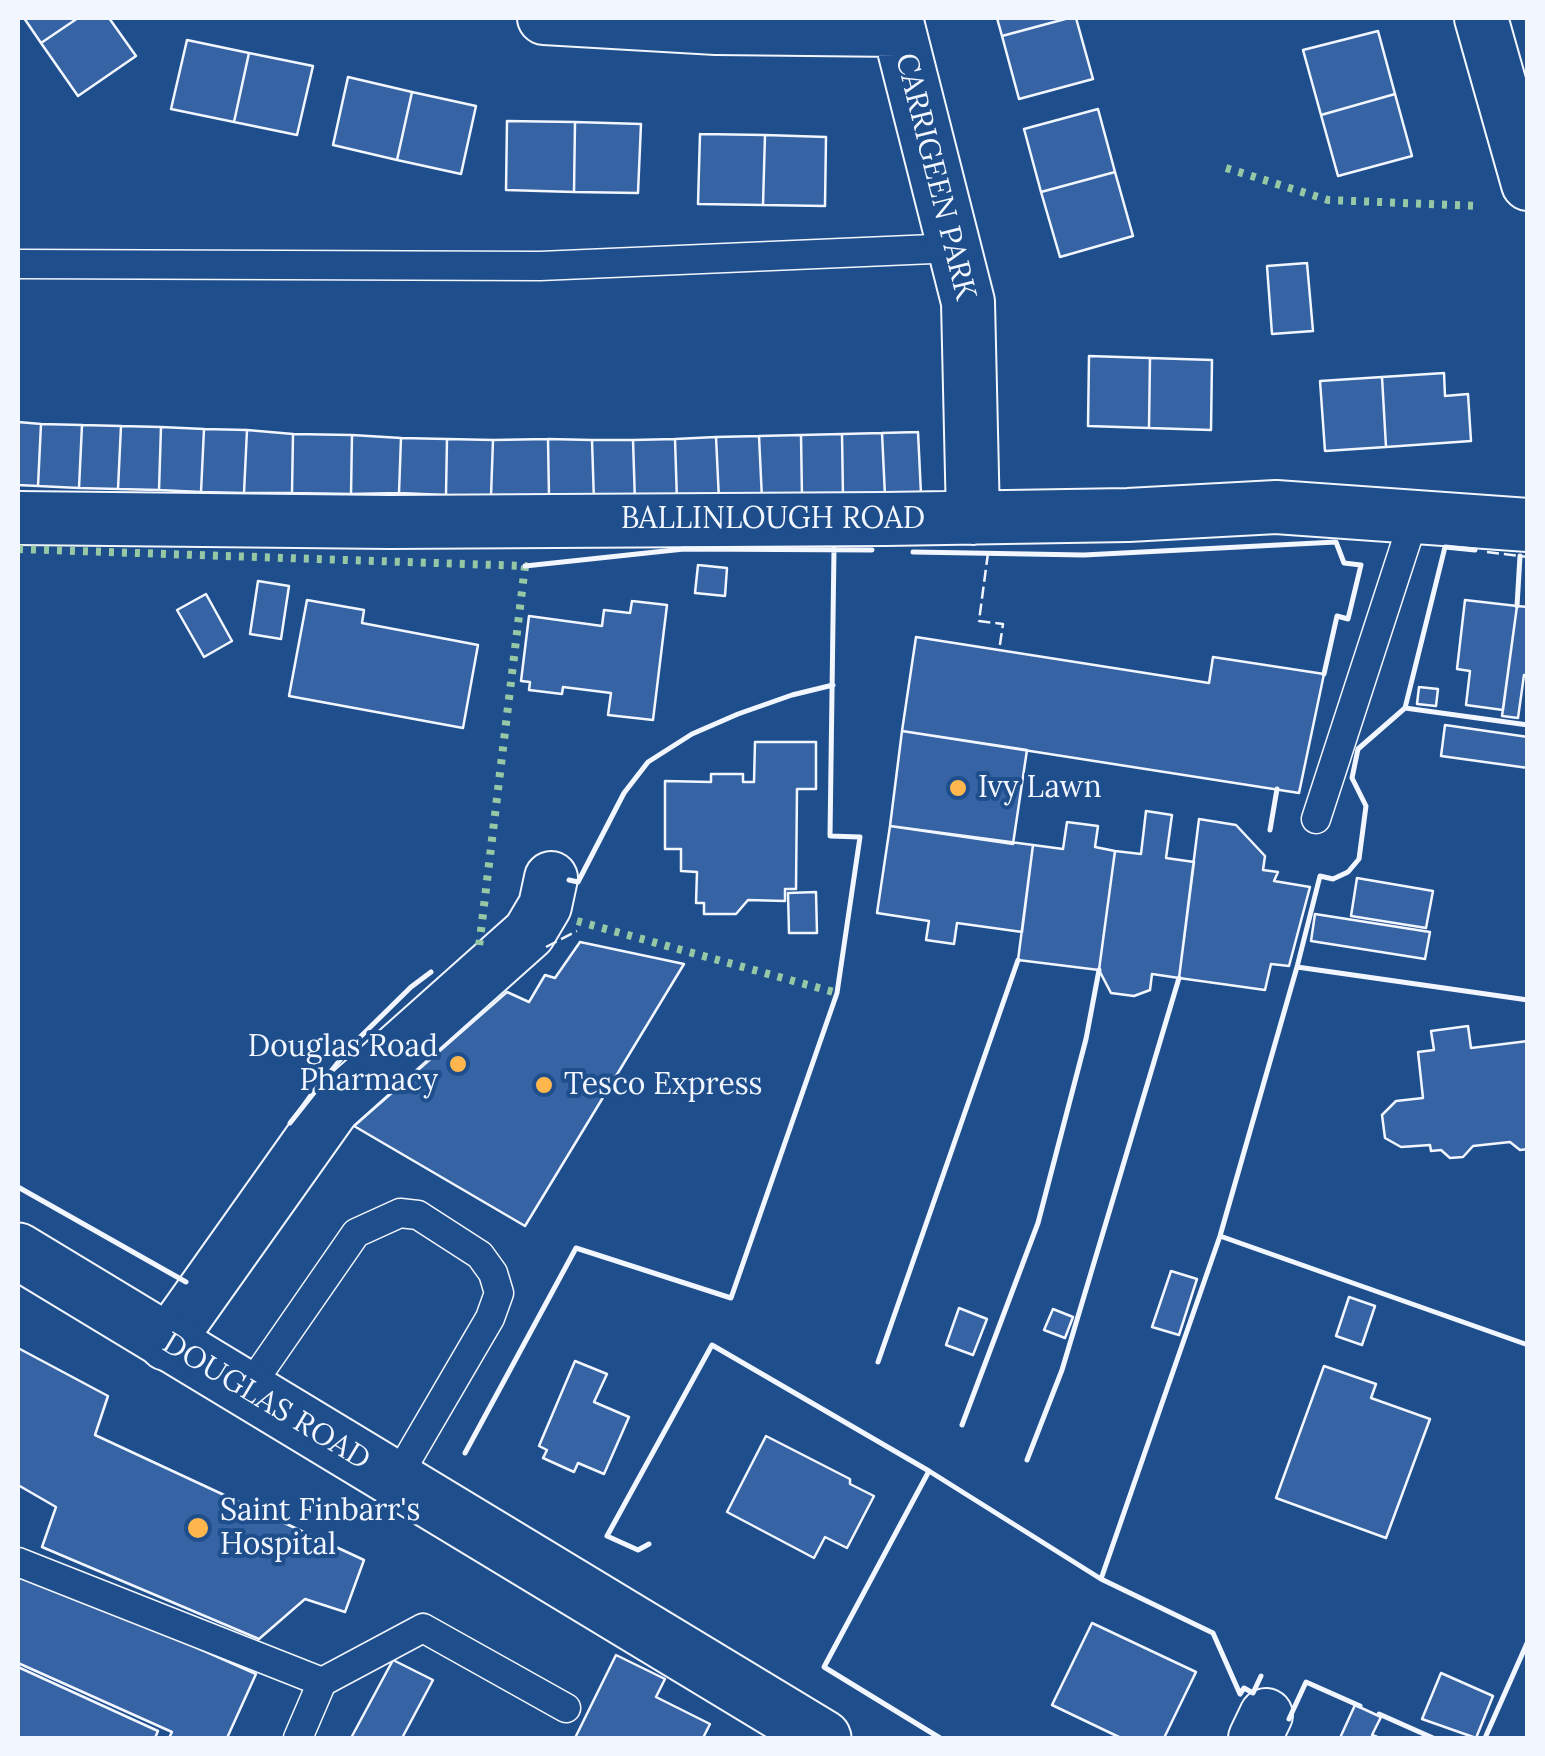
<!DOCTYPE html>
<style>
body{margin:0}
#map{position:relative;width:1545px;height:1756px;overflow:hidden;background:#1f4e8c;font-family:Lora,serif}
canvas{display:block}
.frame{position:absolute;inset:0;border:20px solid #f2f6ff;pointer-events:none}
</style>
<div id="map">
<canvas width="1545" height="1756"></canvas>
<div class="frame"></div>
</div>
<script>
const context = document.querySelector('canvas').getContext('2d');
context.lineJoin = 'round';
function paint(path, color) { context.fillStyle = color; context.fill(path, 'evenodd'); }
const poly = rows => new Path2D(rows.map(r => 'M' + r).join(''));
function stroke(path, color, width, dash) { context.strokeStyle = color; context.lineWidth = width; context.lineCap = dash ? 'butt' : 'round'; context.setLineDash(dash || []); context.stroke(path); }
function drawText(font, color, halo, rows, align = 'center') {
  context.font = font + ' Lora,serif'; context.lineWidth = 8; context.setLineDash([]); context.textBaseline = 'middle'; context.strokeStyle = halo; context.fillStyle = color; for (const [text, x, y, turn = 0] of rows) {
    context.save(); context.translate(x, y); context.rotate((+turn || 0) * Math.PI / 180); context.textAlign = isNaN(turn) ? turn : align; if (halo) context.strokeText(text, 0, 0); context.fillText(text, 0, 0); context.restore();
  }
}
const building = poly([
 [24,18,78,18,41,43,24,18],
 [78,18,109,18,136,56,78,96,41,43,78,18],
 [997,18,1069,18,1002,36,997,18],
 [1069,18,1076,18,1093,79,1019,99,1002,36,1069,18],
 [1378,31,1395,94,1321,115,1303,50,1378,31],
 [187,40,249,53,234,122,171,109,187,40],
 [249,53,313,66,297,135,234,122,249,53],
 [348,77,412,92,397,160,333,145,348,77],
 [412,92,476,106,461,174,397,160,412,92],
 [1395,94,1412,156,1338,176,1321,115,1395,94],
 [1098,109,1115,172,1041,192,1024,129,1098,109],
 [507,121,575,122,574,192,506,190,507,121],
 [575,122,641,124,638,193,574,192,575,122],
 [700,134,765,135,763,205,698,204,700,134],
 [765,135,826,137,825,206,763,205,765,135],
 [1115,172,1133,236,1060,257,1041,192,1115,172],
 [1307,263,1313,331,1272,334,1267,266,1307,263],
 [1089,356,1150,358,1149,428,1088,426,1089,356],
 [1150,358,1212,360,1211,430,1149,428,1150,358],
 [1444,373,1445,396,1468,394,1471,441,1386,447,1382,377,1444,373],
 [1382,377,1386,447,1325,451,1320,381,1382,377],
 [18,422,41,424,38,486,18,485,18,422],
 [41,424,82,425,79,488,38,486,41,424],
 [82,425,121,426,118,489,79,488,82,425],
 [121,426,161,427,159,490,118,489,121,426],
 [161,427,204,429,201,492,159,490,161,427],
 [204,429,247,430,244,493,201,492,204,429],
 [247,430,293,434,292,493,244,493,247,430],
 [918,432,921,494,885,496,882,433,918,432],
 [882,433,885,496,843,497,842,434,882,433],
 [293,434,352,435,351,494,292,493,293,434],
 [842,434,843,497,802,498,801,435,842,434],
 [352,435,401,438,399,493,351,494,352,435],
 [801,435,802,498,762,499,759,436,801,435],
 [759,436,762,499,719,500,716,437,759,436],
 [716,437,719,500,677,501,675,439,716,437],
 [401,438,447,439,446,495,399,493,401,438],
 [447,439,493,440,491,496,446,495,447,439],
 [548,439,592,440,594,502,549,497,548,439],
 [548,439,549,497,491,496,493,440,548,439],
 [675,439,677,501,635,502,633,440,675,439],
 [592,440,633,440,635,502,594,502,592,440],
 [698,565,727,568,725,596,695,593,698,565],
 [258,581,289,586,281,639,250,634,258,581],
 [206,594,232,641,204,657,177,610,206,594],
 [307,600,364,610,362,623,478,645,463,728,289,696,307,600],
 [1465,600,1517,606,1503,710,1466,705,1470,671,1457,669,1465,600],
 [632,601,667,605,653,720,608,715,611,693,563,687,562,694,529,690,530,682,521,681,529,616,602,626,604,610,630,613,632,601],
 [1517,606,1528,607,1528,675,1524,675,1518,718,1502,716,1517,606],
 [916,637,1209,683,1213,657,1324,674,1299,793,902,731,916,637],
 [1419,687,1438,689,1436,706,1417,704,1419,687],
 [1445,725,1528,737,1528,768,1441,756,1445,725],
 [902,731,1027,750,1013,844,890,826,902,731],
 [755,742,816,742,816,789,797,789,796,889,785,889,785,901,748,900,736,914,704,914,704,903,696,903,697,872,681,871,681,849,665,849,665,781,711,782,711,774,743,774,743,782,754,782,755,742],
 [1146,811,1172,815,1166,858,1194,862,1179,978,1152,974,1150,990,1134,996,1111,993,1099,970,1115,851,1141,854,1146,811],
 [1199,819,1236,825,1265,856,1263,870,1278,872,1274,881,1310,887,1289,966,1271,964,1265,990,1179,978,1199,819],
 [1067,822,1098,826,1095,847,1115,851,1099,970,1018,960,1033,845,1063,849,1067,822],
 [890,826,1033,845,1022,932,957,923,954,944,926,940,929,921,877,913,890,826],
 [1357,878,1433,891,1426,928,1351,916,1357,878],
 [816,892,817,933,789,933,788,893,816,892],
 [1315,914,1430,932,1425,959,1311,941,1315,914],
 [580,942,684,964,525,1226,354,1126,507,992,529,1002,545,975,555,978,580,942],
 [1468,1026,1471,1048,1528,1041,1528,1149,1520,1150,1510,1142,1473,1146,1463,1157,1450,1158,1441,1150,1431,1151,1430,1145,1401,1147,1385,1138,1382,1115,1396,1101,1423,1098,1418,1052,1434,1050,1431,1031,1468,1026],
 [1171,1271,1197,1279,1179,1335,1152,1327,1171,1271],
 [1349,1297,1375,1306,1362,1345,1336,1336,1349,1297],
 [959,1308,987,1319,973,1355,946,1345,959,1308],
 [1053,1309,1073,1317,1065,1338,1044,1330,1053,1309],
 [18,1348,108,1396,95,1435,364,1560,345,1612,305,1599,259,1639,42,1547,56,1507,18,1485,18,1348],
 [575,1361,607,1374,594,1402,629,1417,604,1474,578,1463,574,1472,543,1458,547,1450,539,1446,575,1361],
 [1324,1366,1376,1384,1371,1398,1430,1419,1386,1538,1276,1498,1324,1366],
 [766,1436,850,1479,850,1484,874,1496,847,1548,825,1537,814,1558,727,1512,766,1436],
 [18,1568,256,1674,227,1738,169,1738,172,1732,18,1663,18,1568],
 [1092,1623,1196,1672,1164,1738,1121,1738,1052,1705,1092,1623],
 [616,1655,665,1679,656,1697,710,1724,703,1738,575,1738,616,1655],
 [393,1660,433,1680,402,1738,351,1738,393,1660],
 [18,1667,158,1731,155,1738,18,1738,18,1667],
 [1441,1673,1493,1696,1476,1738,1422,1719,1441,1673],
 [1355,1705,1381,1717,1372,1735,1380,1738,1340,1738,1355,1705]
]);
paint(building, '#3563a3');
stroke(building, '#f2f6ff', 2.5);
const lane = poly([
 [18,264,540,266,956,248],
 [1316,819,1415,515],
 [248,1389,356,1233,400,1213,418,1215,480,1255,493,1273,499,1293,490,1318,396,1479],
 [18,1562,322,1682],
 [298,1738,322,1682,423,1628,566,1708]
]);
const street = poly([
 [544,18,716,28,899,30],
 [896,18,968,302,973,518],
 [1481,18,1528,184],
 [18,518,390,522,885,519,1128,515,1276,507,1528,525],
 [166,1344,334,1107,529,933,545,906,551,878],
 [1255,1738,1266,1715]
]);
const secondary = poly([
 [18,1251,823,1738]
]);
stroke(lane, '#f2f6ff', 31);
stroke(street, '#f2f6ff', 56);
stroke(secondary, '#f2f6ff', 59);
stroke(lane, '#1f4e8c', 28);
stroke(street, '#1f4e8c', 52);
stroke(secondary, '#1f4e8c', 55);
stroke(poly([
 [1226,168,1328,200,1481,206],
 [18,549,525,566,479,947],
 [577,921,837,993]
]), '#97c8a6', 8, [5, 8]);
stroke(poly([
 [1487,552,1528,557],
 [988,553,979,621,1003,624,999,651],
 [546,947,577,931]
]), '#f2f6ff', 2.5, [12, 5]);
stroke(poly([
 [1475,550,1445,547,1405,708,1358,749,1352,778,1366,806,1359,859,1348,872,1333,879,1320,876,1297,967,1528,1000],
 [913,552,1084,555,1336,542,1344,563,1361,565,1348,619,1337,616,1324,674],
 [525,566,684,549,872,550],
 [1517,606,1520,556],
 [1405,708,1528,725],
 [1270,830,1277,789],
 [569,880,578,882,624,793,648,762,692,734,738,714,792,695,833,685],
 [290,1123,351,1046,411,987,431,972],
 [18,1187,186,1282],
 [1220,1236,1528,1345],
 [878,1362,1018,960],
 [962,1425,1038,1223,1086,1039,1099,970],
 [465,1453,576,1248,731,1298,837,993,860,837,830,836,834,549],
 [1027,1460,1062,1370,1179,978],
 [649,1544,638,1550,607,1536,712,1345,929,1471],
 [1261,1676,1253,1693,1244,1688,1240,1694,1213,1633,1101,1579,1220,1236,1297,967],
 [1379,1714,1433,1738],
 [1289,1719,1306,1682,1360,1706],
 [940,1738,824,1667,929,1471,1101,1579],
 [1485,1738,1528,1641]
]), '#f2f6ff', 5);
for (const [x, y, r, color] of [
 [958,788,10,"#ffb74d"],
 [458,1064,10,"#ffb74d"],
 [544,1085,10,"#ffb74d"],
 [198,1528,12,"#ffb74d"]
]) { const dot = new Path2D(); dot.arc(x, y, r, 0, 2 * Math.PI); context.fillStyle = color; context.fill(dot); stroke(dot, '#1f4e8c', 4); }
drawText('30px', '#f2f6ff', '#1f4e8c', [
 ["CARRIGEEN PARK",935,177,76],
 ["BALLINLOUGH ROAD",773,519],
 ["DOUGLAS ROAD",266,1402,31]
]);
drawText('30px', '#f2f6ff', '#1f4e8c', [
 ["Ivy Lawn",978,788],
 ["Douglas Road",438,1047,"right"],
 ["Pharmacy",438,1081,"right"],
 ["Tesco Express",564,1085],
 ["Saint Finbarr's",220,1511],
 ["Hospital",220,1545]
], 'left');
</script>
